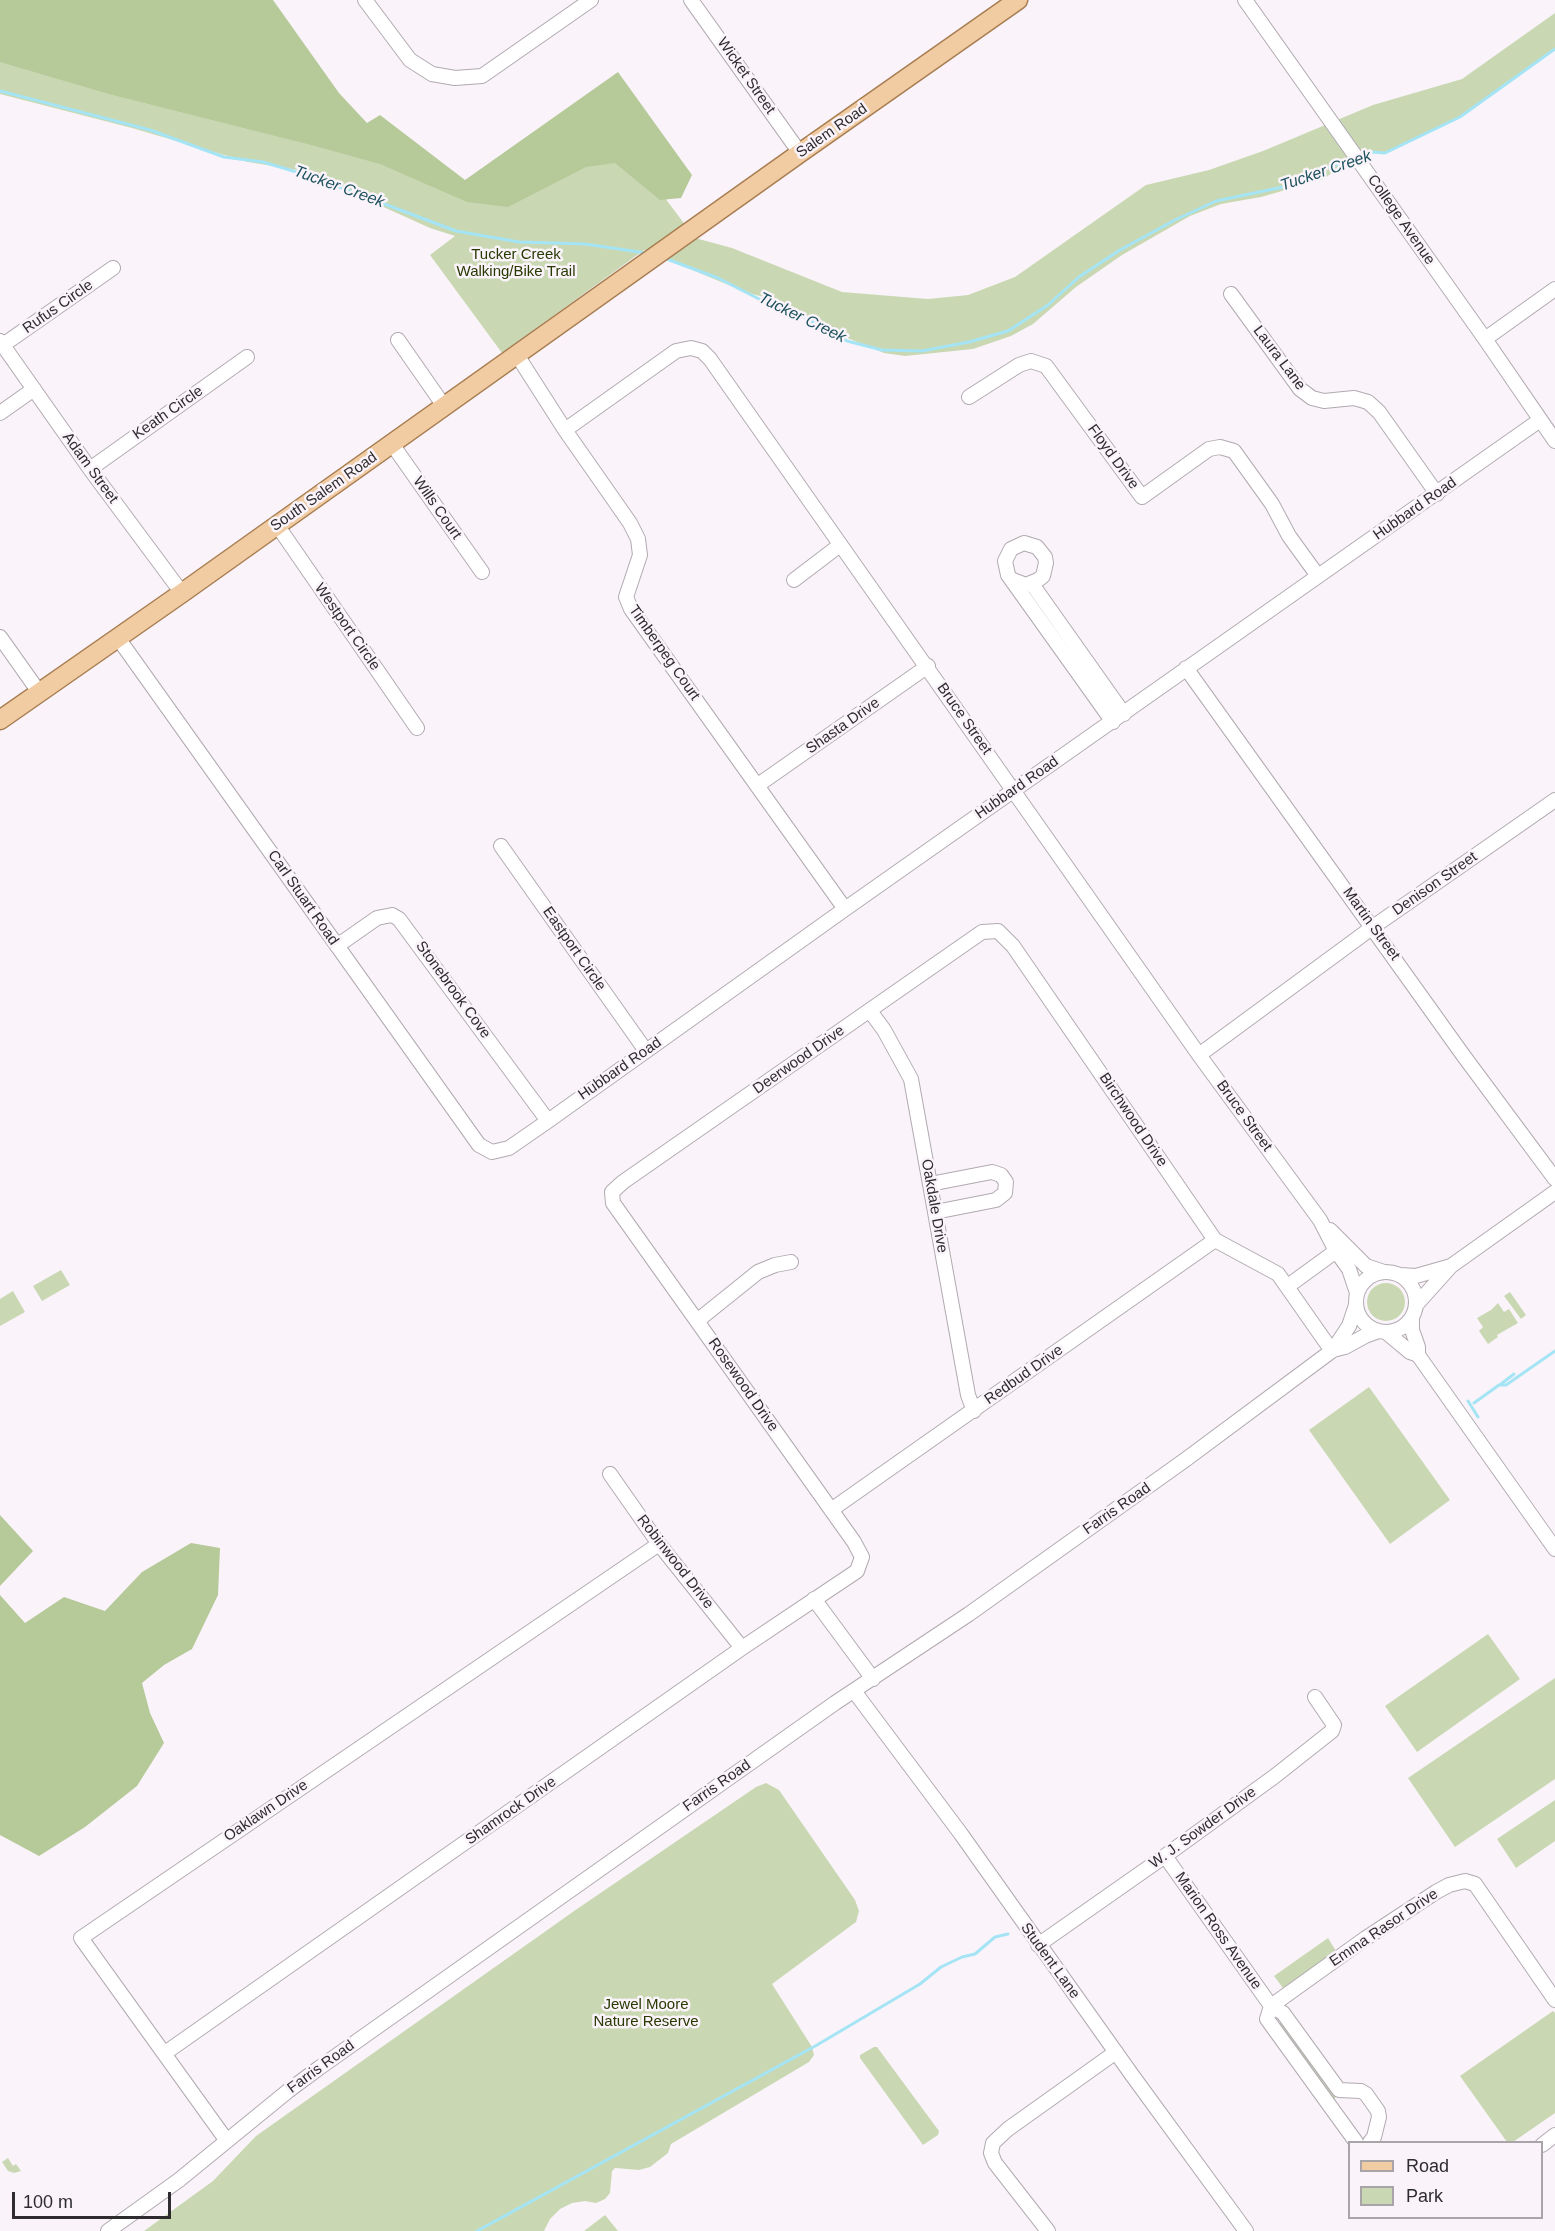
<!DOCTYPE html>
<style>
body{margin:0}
#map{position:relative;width:1555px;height:2231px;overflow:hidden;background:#faf4fa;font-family:Helvetica,sans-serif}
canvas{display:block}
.legend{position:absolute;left:1348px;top:2141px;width:195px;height:78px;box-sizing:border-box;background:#faf4fa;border:2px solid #a8a4a8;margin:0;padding:8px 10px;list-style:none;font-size:18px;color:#2e2c2e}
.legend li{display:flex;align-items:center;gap:12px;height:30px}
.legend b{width:30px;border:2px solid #a8a4a8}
.scale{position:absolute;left:12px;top:2192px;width:159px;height:27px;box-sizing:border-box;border:3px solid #2e2c2e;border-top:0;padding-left:8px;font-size:18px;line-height:21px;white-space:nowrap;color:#2e2c2e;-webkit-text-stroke:4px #faf4fa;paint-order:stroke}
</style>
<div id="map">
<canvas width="1555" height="2231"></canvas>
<ul class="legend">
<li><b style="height:8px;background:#f1cba2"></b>Road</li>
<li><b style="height:16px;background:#c9d8b3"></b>Park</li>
</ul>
<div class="scale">100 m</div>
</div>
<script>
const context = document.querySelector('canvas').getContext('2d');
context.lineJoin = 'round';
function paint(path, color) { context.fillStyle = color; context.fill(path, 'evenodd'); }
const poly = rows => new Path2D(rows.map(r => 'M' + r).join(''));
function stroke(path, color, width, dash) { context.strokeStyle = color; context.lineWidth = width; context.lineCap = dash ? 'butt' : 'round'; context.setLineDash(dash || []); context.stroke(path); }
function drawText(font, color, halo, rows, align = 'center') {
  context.font = font + ' Helvetica,sans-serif'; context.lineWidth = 5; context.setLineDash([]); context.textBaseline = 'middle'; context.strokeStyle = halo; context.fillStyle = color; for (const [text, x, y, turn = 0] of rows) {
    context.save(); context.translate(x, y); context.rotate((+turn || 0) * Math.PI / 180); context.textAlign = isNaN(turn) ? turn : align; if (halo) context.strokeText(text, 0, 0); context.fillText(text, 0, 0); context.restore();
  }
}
paint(poly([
 [1555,13,1555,49,1460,117,1385,153,1372,152,1343,164,1324,179,1261,197,1221,204,1190,216,1122,255,1076,287,1033,324,1011,336,973,349,905,356,884,353,833,332,795,309,772,299,748,293,644,250,502,353,430,255,455,236,430,228,304,171,248,162,132,128,0,94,0,53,158,90,486,198,611,126,695,238,732,248,842,292,928,299,968,295,1015,277,1146,185,1209,170,1263,151,1373,105,1462,79],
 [61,1270,70,1285,42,1301,33,1286],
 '1367 1302a19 19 0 1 1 38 0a19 19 0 1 1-38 0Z',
 [13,1291,25,1312,0,1326,0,1299],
 [1510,1292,1526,1315,1521,1319,1504,1296],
 [1498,1303,1504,1312,1509,1309,1518,1323,1497,1335,1498,1337,1488,1344,1479,1331,1483,1327,1477,1318,1491,1310],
 [1369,1387,1450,1500,1390,1544,1309,1430],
 [1488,1634,1520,1679,1417,1752,1385,1706],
 [1555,1678,1555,1779,1455,1847,1408,1778],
 [766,1783,779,1790,855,1900,859,1911,856,1922,772,1984,812,2047,814,2055,809,2062,671,2144,668,2153,650,2167,639,2170,615,2168,612,2171,610,2193,605,2199,596,2203,585,2201,572,2203,560,2209,550,2219,544,2231,144,2231,213,2181,256,2136,577,1909,756,1787],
 [1555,1800,1555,1841,1516,1868,1497,1839],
 [1328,1938,1336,1951,1283,1988,1274,1976],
 [1553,2011,1555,2013,1555,2113,1513,2142,1507,2142,1460,2076],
 [1283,2021,1336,2094,1335,2099,1331,2101,1276,2027],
 [874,2047,877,2047,939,2131,938,2135,923,2145,860,2058,860,2055],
 [8,2158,13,2166,16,2164,21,2171,14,2173,8,2171,2,2162],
 [605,2215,618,2231,584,2231]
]), '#c9d8b3');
paint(poly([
 [0,0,273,0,339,93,367,123,380,115,465,180,618,72,692,175,681,198,660,200,615,163,586,167,508,207,467,202,380,164,315,146,109,94,0,62],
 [0,1515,33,1551,0,1586],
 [191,1543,220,1548,218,1595,192,1649,164,1665,142,1683,150,1713,164,1743,137,1786,85,1827,39,1856,0,1835,0,1595,25,1623,64,1597,105,1611,142,1572]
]), '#b6c999');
stroke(poly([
 [0,91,150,130,224,157,263,162,310,176,456,231,519,242,585,244,646,253],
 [1360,157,1372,152,1385,153,1460,117,1555,49],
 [664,258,718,278,761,300,795,312,847,341,882,350,922,351,969,342,1008,331,1048,305,1079,277,1120,250,1175,220,1216,201,1288,186,1329,167,1354,159],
 [1501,1384,1514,1374],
 [1468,1401,1478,1417],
 [1474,1403,1499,1385,1506,1385,1555,1351],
 [477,2231,817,2045,920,1984,941,1967,962,1957,975,1954,995,1937,1008,1934]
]), '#a4e4f5', 3);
const minor = poly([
 [365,0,410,60,432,74,455,78,482,76,591,0],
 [691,0,800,153],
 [1245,0,1485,339,1555,441],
 [1231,294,1300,389,1312,398,1324,401,1354,398,1368,402,1379,412,1437,494],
 [1485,339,1555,289],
 [398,340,444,406],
 [0,341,90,469,182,593],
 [3,345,113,268],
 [517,355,565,430,630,523,638,539,640,555,626,597,631,609,845,909],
 [969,397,1019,365,1031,361,1046,366,1142,497,1209,449,1220,447,1234,451,1272,504,1289,536,1318,576],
 [0,413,34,389],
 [565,430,676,351,691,348,702,351,710,359,1199,1055,1320,1220,1336,1251,1349,1269,1357,1293],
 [392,444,482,572],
 [90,469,247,357],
 [277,525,417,728],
 [794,580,840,545],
 [1013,580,1026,585,1038,580,1043,576,1046,563,1045,557,1037,547,1024,543,1011,549,1005,561,1008,575,1113,722],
 [1032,584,1124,714],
 [0,637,39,692],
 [118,638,479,1145,492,1152,509,1148,548,1121,845,909,1540,420],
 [1186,668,1463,1055,1555,1179],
 [758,785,928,666],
 [501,846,646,1051],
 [337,946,377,918,392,915,399,919,548,1121],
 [870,1011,884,1030,911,1079,968,1395,974,1411],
 [1199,1055,1373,927,1555,800],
 [930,1184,992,1172,1001,1175,1006,1182,1005,1193,996,1200,935,1212],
 [1330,1230,1366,1266,1384,1272],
 '1356 1302a30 30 0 1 1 60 0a30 30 0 1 1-60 0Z',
 [1400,1275,1416,1276,1451,1266],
 [1288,1286,1336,1251],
 [1416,1305,1451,1266,1555,1192],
 [1412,1317,1412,1330,1418,1347,1418,1355,1555,1549],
 [697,1321,758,1272,775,1265,791,1262],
 [1386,1332,1410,1352,1418,1355],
 [1333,1350,1345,1347,1365,1336,1379,1331],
 [610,1474,659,1544,742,1648],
 [831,1510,1215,1240],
 [814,1599,873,1679],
 [854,1691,961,1834,1132,2075,1246,2231],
 [1165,1856,1271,2006,1283,2013,1339,2090,1361,2091,1366,2094,1378,2111,1379,2117,1374,2137,1370,2142],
 [1038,1945,1165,1856,1275,1776,1332,1731,1334,1725,1315,1697],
 [1271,2006,1366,1938,1436,1892,1449,1885,1465,1881,1475,1884,1555,2000],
 [1271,2006,1267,2019,1356,2142],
 [165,2053,742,1648,857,1571,862,1557,854,1542,613,1203,612,1192,623,1182,982,932,998,931,1013,946,1215,1240,1278,1274,1332,1351],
 [227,2141,81,1938,659,1544],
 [1542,2145,1555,2135],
 [108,2231,179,2180,288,2091,319,2068,835,1703,969,1614,1185,1460,1333,1350,1349,1326,1356,1305],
 [1048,2231,995,2163,991,2153,993,2143,1008,2129,1116,2052]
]);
const major = poly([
 [0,720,182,593,800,153,1018,0]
]);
stroke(minor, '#b1aab0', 16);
stroke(major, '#a77d51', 21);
stroke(minor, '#fff', 14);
stroke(major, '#f1cba2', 18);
drawText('15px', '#2e2c2e', '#faf4fa', [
 ["Wicket Street",746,76,55],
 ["Salem Road",832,131,-35],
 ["College Avenue",1401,220,55],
 ["Rufus Circle",58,307,-35],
 ["Laura Lane",1279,358,53],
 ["Keath Circle",168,413,-35],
 ["Floyd Drive",1113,457,54],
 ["Adam Street",90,468,54],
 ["South Salem Road",324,492,-35],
 ["Wills Court",437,508,55],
 ["Hubbard Road",1415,509,-35],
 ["Westport Circle",347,627,55],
 ["Timberpeg Court",664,653,55],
 ["Bruce Street",964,719,55],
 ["Shasta Drive",843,726,-35],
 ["Hubbard Road",1017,788,-35],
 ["Denison Street",1435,884,-35],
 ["Carl Stuart Road",303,898,55],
 ["Martin Street",1371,924,54],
 ["Eastport Circle",574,949,55],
 ["Stonebrook Cove",453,990,54],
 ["Deerwood Drive",799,1060,-35],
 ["Hubbard Road",620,1069,-35],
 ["Bruce Street",1244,1116,54],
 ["Birchwood Drive",1133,1120,56],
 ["Oakdale Drive",934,1206,80],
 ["Redbud Drive",1024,1375,-35],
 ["Rosewood Drive",743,1385,55],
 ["Farris Road",1117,1509,-35],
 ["Robinwood Drive",675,1562,52],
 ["Farris Road",717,1786,-35],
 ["Oaklawn Drive",266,1811,-34],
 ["Shamrock Drive",511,1811,-35],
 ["W. J. Sowder Drive",1203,1828,-36],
 ["Emma Rasor Drive",1384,1928,-34],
 ["Marion Ross Avenue",1218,1931,55],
 ["Student Lane",1050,1961,54],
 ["Farris Road",321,2067,-36]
]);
drawText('15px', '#293902', '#faf4fa', [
 ["Tucker Creek",516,255],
 ["Walking/Bike Trail",516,272],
 ["Jewel Moore",646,2005],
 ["Nature Reserve",646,2022]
]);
drawText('italic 16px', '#1d525e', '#faf4fa', [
 ["Tucker Creek",1326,171,-19],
 ["Tucker Creek",339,187,20],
 ["Tucker Creek",802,318,26]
]);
</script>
